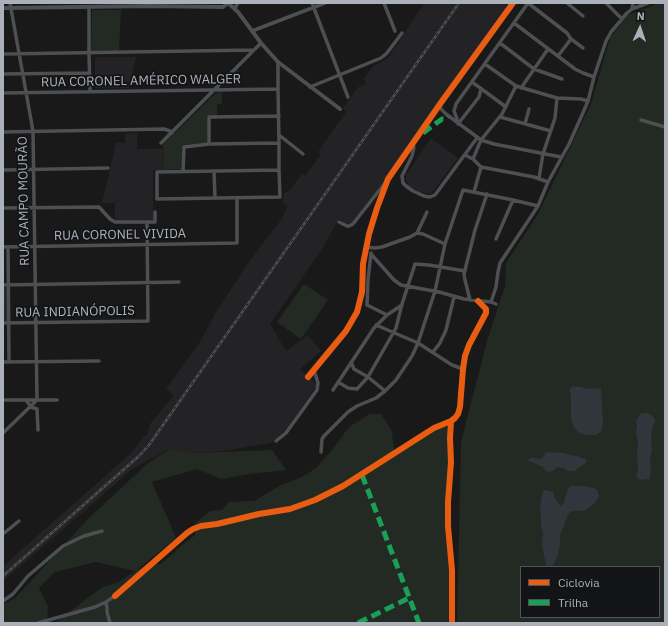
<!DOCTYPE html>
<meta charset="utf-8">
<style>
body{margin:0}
#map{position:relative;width:668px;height:626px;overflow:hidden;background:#191919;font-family:"IBM Plex Sans",sans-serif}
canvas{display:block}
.frame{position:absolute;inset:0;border:4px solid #acb1b9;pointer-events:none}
.legend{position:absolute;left:520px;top:566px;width:140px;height:52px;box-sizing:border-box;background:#131415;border:1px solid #505357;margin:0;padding:5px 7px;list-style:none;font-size:12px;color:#acb1b9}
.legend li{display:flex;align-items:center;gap:8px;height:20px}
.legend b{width:20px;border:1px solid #505357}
.north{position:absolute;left:620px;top:8px;width:40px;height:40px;-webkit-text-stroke:3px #131415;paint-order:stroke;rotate:3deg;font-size:11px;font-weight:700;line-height:16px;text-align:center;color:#acb1b9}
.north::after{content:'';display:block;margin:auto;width:14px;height:18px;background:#acb1b9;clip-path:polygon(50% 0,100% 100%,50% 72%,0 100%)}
</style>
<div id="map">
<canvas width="668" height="626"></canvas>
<div class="frame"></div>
<ul class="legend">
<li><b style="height:5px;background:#e95d12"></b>Ciclovia</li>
<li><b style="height:5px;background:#1a9f57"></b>Trilha</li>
</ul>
<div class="north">N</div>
</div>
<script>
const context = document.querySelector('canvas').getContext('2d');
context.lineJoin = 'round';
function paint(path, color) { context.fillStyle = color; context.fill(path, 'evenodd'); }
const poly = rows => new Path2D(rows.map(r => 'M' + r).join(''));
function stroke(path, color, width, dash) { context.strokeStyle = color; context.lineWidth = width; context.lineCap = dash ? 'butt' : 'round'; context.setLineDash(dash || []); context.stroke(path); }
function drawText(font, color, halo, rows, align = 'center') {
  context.font = font + ' "IBM Plex Sans",sans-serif'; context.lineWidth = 3.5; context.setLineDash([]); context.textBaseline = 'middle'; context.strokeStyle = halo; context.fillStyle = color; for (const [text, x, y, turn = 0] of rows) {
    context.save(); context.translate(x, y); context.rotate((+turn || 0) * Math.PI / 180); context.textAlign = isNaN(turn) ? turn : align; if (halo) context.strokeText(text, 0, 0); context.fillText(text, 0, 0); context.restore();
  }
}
paint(poly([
 [424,3,506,3,505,9,386,178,365,207,351,224,347,224,339,219,322,249,270,324,286,351,308,335,321,351,300,369,317,385,284,434,270,443,224,451,195,453,170,449,132,469,81,514,3,581,3,566,130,454,148,432,150,424,174,395,166,389,181,368,200,342,215,314,248,263,281,220,288,206,283,203,284,193,288,192,302,174,305,176,321,154,318,152,346,112,343,109,358,87,366,85,364,79,373,66,383,61,389,57],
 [96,57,136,57,129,88,95,88,95,59],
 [137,133,137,149,163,149,164,170,153,170,153,221,115,221,115,203,102,203,116,143,125,143,125,134],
 [431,138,458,158,431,194,419,192,410,187,406,181,406,175]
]), '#232325');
paint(poly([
 [659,3,665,3,665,623,457,623,461,442,487,341,505,286,506,263,538,214,591,104,610,38,628,15],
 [521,567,659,567,659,617,521,617],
 [92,10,121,10,119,51,91,51],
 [238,69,239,85,222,85],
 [222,92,222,104,217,104,217,116,207,116,207,143,183,145,181,169,164,170,163,144,216,93],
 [304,284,328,300,301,339,277,322],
 [3,287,7,287,7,322,3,322],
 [370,414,381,414,391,429,395,454,407,449,440,428,445,427,447,427,449,457,446,493,446,524,450,566,451,623,55,623,81,603,101,588,119,582,135,571,96,562,55,572,39,588,48,607,47,623,3,623,3,605,16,597,89,518,148,463,170,449,195,453,272,450,286,470,250,474,221,479,197,469,152,482,176,538,136,571,148,564,161,564,181,546,195,535,195,523,210,511,222,510,229,502,254,501,279,486,302,477,316,468,332,450,349,427]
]), '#232923');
paint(poly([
 [573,386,581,387,588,389,596,388,601,389,603,422,601,432,596,435,586,435,578,432,574,427,571,420,571,395,569,390],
 [647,413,653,416,655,421,652,429,651,440,652,449,650,460,651,473,649,479,640,480,636,477,638,469,637,455,638,442,636,432,637,426,636,421,640,414],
 [546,452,564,453,570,455,577,456,587,460,585,464,574,471,568,471,564,468,557,467,553,471,547,472,543,467,527,460,531,458,540,459,544,456],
 [570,486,585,486,597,489,599,496,595,503,586,510,579,511,571,511,568,515,560,535,560,545,558,554,554,564,551,567,547,567,544,556,542,545,543,533,541,526,541,516,540,506,542,495,544,490,553,492,555,498,560,506,564,503,567,491]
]), '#2f373c');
stroke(poly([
 [10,3,33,131,37,400],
 [312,3,348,97],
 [384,3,395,31],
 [528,3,567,33,571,39,583,48],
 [567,3,583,16],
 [606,3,622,19],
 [89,7,89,53,90,92],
 [235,8,238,3],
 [632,9,633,3],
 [514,23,575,69,583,73,594,77],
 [252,31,325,3],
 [500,43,534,69,562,79],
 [3,54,254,50],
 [558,56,571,39],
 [278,62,278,89,279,143,279,170,280,197,157,199,157,172,279,170],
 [485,64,516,86,557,98,581,99,588,101],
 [3,74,89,73],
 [472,82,506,107],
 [310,87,381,58,387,53,402,33],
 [521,88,548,49],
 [3,93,278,89],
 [440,104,441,109,446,114,481,140,494,144,561,157],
 [500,117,551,131],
 [641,120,665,127],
 [458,124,457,119,454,111,456,104,528,3],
 [458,124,479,97,481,89],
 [525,124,529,109],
 [3,132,164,129,170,131,172,133],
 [279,135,303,154],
 [161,143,261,43],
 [209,144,209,117,279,116],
 [412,144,414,147,412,156,402,176,403,183,406,186,413,191,424,196,430,197,435,195,477,138],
 [465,155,473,159,481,167,534,177,548,182],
 [473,159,481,140,502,114,516,86],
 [3,170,108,168],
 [214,171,215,198],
 [183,172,184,147,209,144,279,143],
 [539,178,543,154,555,118,557,98],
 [474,192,481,167],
 [3,208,99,207,110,219,115,222,155,222,155,212],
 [339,222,347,226,349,226,353,224,385,183],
 [417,233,427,212],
 [496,239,513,200],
 [3,247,237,243,237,198],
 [8,247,9,362],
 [366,247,375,248,382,247,410,237,417,233,423,234,445,244],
 [371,253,368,280,367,305,387,315],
 [371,254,394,280,401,285,439,292,464,299,491,302,496,304],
 [3,285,179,282],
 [470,300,465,280,464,274,475,230,487,194],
 [491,302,496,287,498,272,500,263,538,206,548,182,569,144,582,115,588,101,594,77,606,41,611,32,627,13,632,9,648,3],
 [3,323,148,321,147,222],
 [376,325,418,343,452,365,463,369],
 [433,352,440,343,446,330,454,297],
 [3,362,99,361],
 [351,362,354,369,368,377,385,391],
 [308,377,346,331,357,312,362,292,363,264,369,234,377,208,388,179,440,104,513,3],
 [338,382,348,388,357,389,368,377,396,328,402,304,415,264,429,265,465,271],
 [333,390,374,328,387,315,402,305],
 [3,400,57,400],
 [26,400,31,407,37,409,38,430],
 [451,421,450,438,451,462,448,502,448,526,452,570,452,623],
 [3,433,37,400],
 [276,441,286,433,317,390,318,383,314,370],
 [321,452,322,439,324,436,348,412,357,406,376,398,385,391,396,380,412,356,418,343,435,291,445,244,463,190,513,200,538,206],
 [3,534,19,521],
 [115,596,187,533,193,529,201,526,217,524,259,514,290,509,315,500,343,486,434,428,451,421,455,418,458,414,460,407,463,369,465,356,469,345,486,313,486,309,478,301],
 [3,601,13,594,28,576,63,546,84,536,102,531],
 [106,602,107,608,107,612,110,623],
 [38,623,95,607,106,602,116,595]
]), '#4e4f52', 3.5);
stroke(poly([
 [228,3,238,12,261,43,278,62,340,109],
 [3,8,150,6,223,7,228,3]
]), '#4e4f52', 4);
const rail = poly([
 [3,576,139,456,149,445,459,3]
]);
stroke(rail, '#4e5052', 2.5);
stroke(rail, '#131415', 1, [3]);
stroke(poly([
 [423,133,442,119,446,119,448,117],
 [362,475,419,623],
 [358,623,409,598]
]), '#1a9f57', 5, [10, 5]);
stroke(poly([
 [308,377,346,331,357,312,362,292,363,264,369,234,377,208,388,179,440,104,513,3],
 [451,421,450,438,451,462,448,502,448,526,452,570,452,623],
 [115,596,187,533,193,529,201,526,217,524,259,514,290,509,315,500,343,486,434,428,451,421,455,418,458,414,460,407,463,369,465,356,469,345,486,313,486,309,478,301]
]), '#e95d12', 6);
drawText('13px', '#acb1b9', '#131415', [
 ["RUA CORONEL AMÉRICO WALGER",141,81,-1],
 ["RUA CAMPO MOURÃO",24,201,-91],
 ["RUA CORONEL VIVIDA",120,235,-1],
 ["RUA INDIANÓPOLIS",75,312,-1]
]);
</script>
